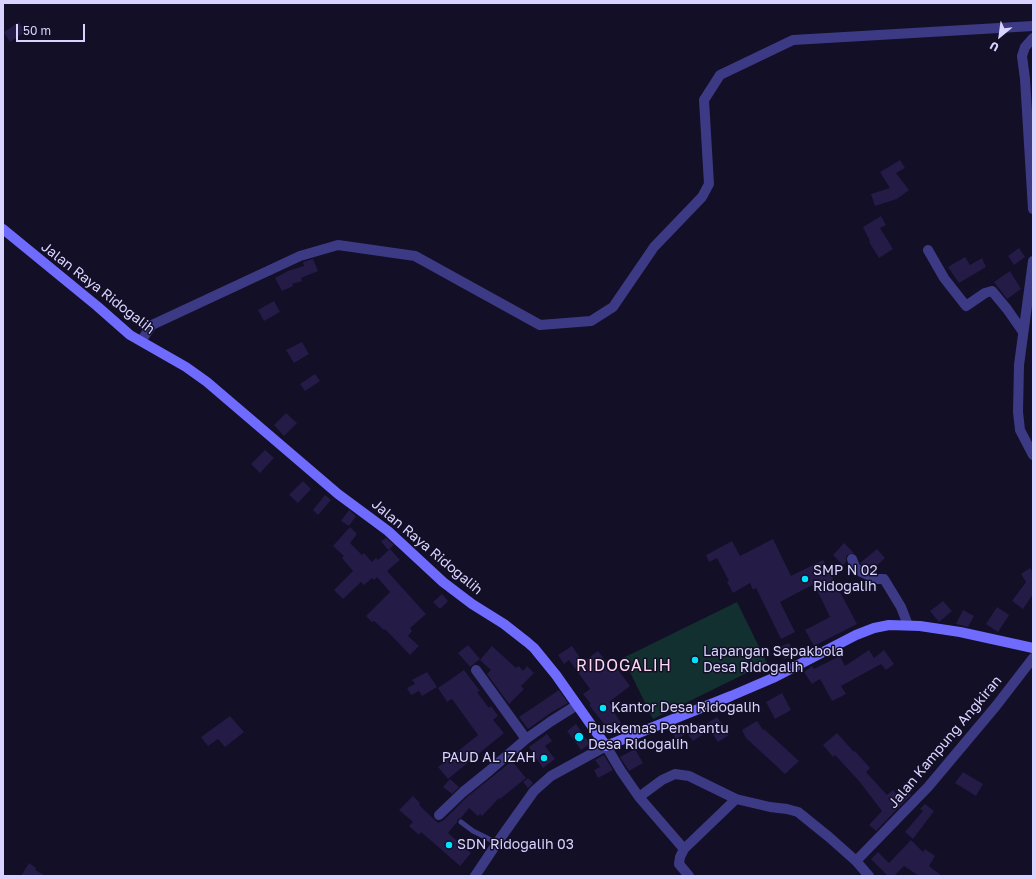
<!DOCTYPE html>
<style>
body{margin:0}
#map{position:relative;width:1036px;height:879px;overflow:hidden;background:#130f26;font-family:"Golos Text",sans-serif}
canvas{display:block}
.frame{position:absolute;inset:0;border:4px solid #d9d4ff;pointer-events:none}
.north{position:absolute;left:980px;top:16px;width:40px;height:40px;-webkit-text-stroke:3px #130f26;paint-order:stroke;rotate:209deg;font-size:11px;font-weight:700;line-height:16px;text-align:center;color:#d9d4ff}
.north::after{content:'';display:block;margin:auto;width:14px;height:18px;background:#d9d4ff;clip-path:polygon(50% 0,100% 100%,50% 72%,0 100%)}
.scale{position:absolute;left:16px;top:24px;width:69px;height:18px;box-sizing:border-box;border:2px solid #d9d4ff;border-top:0;padding-left:5px;font-size:12px;line-height:14px;white-space:nowrap;color:#d9d4ff;-webkit-text-stroke:3px #130f26;paint-order:stroke}
</style>
<div id="map">
<canvas width="1036" height="879"></canvas>
<div class="frame"></div>
<div class="north">U</div>
<div class="scale">50 m</div>
</div>
<script>
const context = document.querySelector('canvas').getContext('2d');
context.lineJoin = 'round';
function paint(path, color) { context.fillStyle = color; context.fill(path, 'evenodd'); }
const poly = rows => new Path2D(rows.map(r => 'M' + r).join(''));
function stroke(path, color, width, dash) { context.strokeStyle = color; context.lineWidth = width; context.lineCap = dash ? 'butt' : 'round'; context.setLineDash(dash || []); context.stroke(path); }
function drawText(font, color, halo, rows, align = 'center') {
  context.font = font + ' "Golos Text",sans-serif'; context.lineWidth = 3; context.setLineDash([]); context.textBaseline = 'middle'; context.strokeStyle = halo; context.fillStyle = color; for (const [text, x, y, turn = 0] of rows) {
    context.save(); context.translate(x, y); context.rotate((+turn || 0) * Math.PI / 180); context.textAlign = isNaN(turn) ? turn : align; if (halo) context.strokeText(text, 0, 0); context.fillText(text, 0, 0); context.restore();
  }
}
paint(poly([
 [737,602,767,663,653,719,623,658]
]), '#12302f');
paint(poly([
 [19,22,25,32,10,42,4,32],
 [900,160,905,168,896,173,909,190,897,199,875,206,871,194,890,188,880,172],
 [881,216,886,225,880,228,893,249,879,258,869,242,870,241,863,227],
 [1019,248,1025,257,1014,265,1008,256],
 [965,257,970,265,982,258,986,267,959,283,948,267],
 [313,259,318,271,301,278,302,281,292,284,293,286,282,291,275,278,288,271,304,266,303,262],
 [1010,271,1021,289,1007,299,994,282],
 [274,301,280,312,264,321,258,310],
 [302,342,309,354,294,363,286,350],
 [315,374,320,381,305,391,300,384],
 [286,413,297,423,284,436,274,425],
 [265,450,274,458,260,473,251,464],
 [303,481,311,489,298,503,289,495],
 [325,495,331,500,318,515,313,510],
 [349,510,356,516,349,526,341,521],
 [350,527,357,534,350,543,362,555,364,553,372,562,376,558,378,560,390,549,400,560,387,571,426,614,410,628,412,631,408,636,419,646,410,655,385,629,384,630,374,621,372,622,366,616,390,592,377,577,374,580,372,578,364,585,361,582,343,599,334,590,353,571,342,558,344,556,333,546],
 [386,538,394,545,388,550,381,541],
 [773,539,791,576,823,560,857,624,814,646,805,630,830,617,814,584,780,602,795,632,781,639,756,588,753,590,750,583,733,593,727,582,729,581,717,558,709,562,706,555,732,541,740,556],
 [844,543,854,553,847,555,846,558,846,562,843,565,833,555],
 [877,549,885,558,872,570,861,564,860,563],
 [1030,568,1033,572,1033,594,1023,609,1012,601,1026,582,1021,574],
 [442,594,448,601,440,609,433,602],
 [943,601,952,611,939,622,930,611],
 [997,607,1009,615,998,632,986,624],
 [963,610,974,616,968,627,956,624],
 [789,643,794,654,784,659,779,647],
 [468,645,480,659,470,667,458,653],
 [492,646,516,668,519,666,523,671,527,666,534,673,521,686,524,689,509,704,487,674,491,670,480,660],
 [572,646,583,662,598,651,613,671,617,668,630,686,609,702,616,711,614,712,623,726,611,733,589,705,591,704,583,694,590,689,569,660,564,664,558,655],
 [869,650,874,658,884,650,894,664,886,670,881,664,841,686,846,694,832,701,820,679,812,684,804,672,812,666,814,669,840,656,845,666],
 [464,670,480,691,477,692,489,708,491,706,498,716,493,720,504,733,448,779,438,767,478,735,452,699,447,702,438,688],
 [427,672,437,687,422,696,419,691,411,695,407,688,415,684,412,680],
 [559,690,568,703,552,712,528,729,519,717],
 [782,693,791,710,775,719,766,702],
 [230,716,244,732,225,747,218,739,208,746,201,737],
 [717,717,729,735,718,742,706,724],
 [757,721,763,730,764,729,799,761,785,774,746,738,742,730],
 [698,723,705,733,693,741,686,732],
 [576,724,590,744,581,750,567,731],
 [681,724,686,734,676,739,671,730],
 [837,733,854,752,855,751,870,768,866,772,887,795,893,790,902,800,908,793,911,795,876,831,869,825,882,811,859,781,835,755,833,757,823,745],
 [547,734,552,741,545,746,555,759,543,768,529,747],
 [635,749,643,763,629,771,620,757],
 [604,755,613,770,598,778,594,770,600,767,595,760],
 [512,761,526,778,500,799,499,798,482,816,480,814,478,816,469,808,461,818,458,819,457,822,448,833,471,853,460,866,421,832,419,835,409,826,413,822,399,810,413,796,420,803,419,804,421,807,438,823,444,820,467,797],
 [963,772,983,784,976,796,955,783],
 [528,778,533,783,528,788,523,782],
 [450,779,459,787,452,794,443,787],
 [925,804,934,811,913,839,905,832,923,811,920,809],
 [911,840,923,852,925,849,935,856,929,866,942,876,919,876,904,866,894,876,888,876,871,859,878,852,889,863],
 [29,863,36,868,35,870,46,876,21,876]
]), '#241b47');
stroke(poly([
 [461,822,473,831,497,843]
]), '#3d3a85', 5);
stroke(poly([
 [1033,38,1025,47,1022,56,1025,79,1033,209],
 [928,250,944,278,966,306,985,293,992,291,1007,309,1023,332],
 [1033,261,1019,365,1018,412,1020,430,1033,455],
 [141,341,152,325,300,256,338,245,415,256,540,325,591,321,613,307,654,247,702,197,709,184,704,100,720,75,793,40,1033,26],
 [852,559,855,567,861,572,877,579,884,579,901,607,908,625],
 [476,670,526,739],
 [639,797,662,780,675,774,689,776,736,799,770,807,787,809,798,812,829,837,856,861],
 [439,815,463,792,489,771,526,739,550,722,577,705],
 [475,876,497,843,534,791,551,776,606,746,621,771,639,797,684,849],
 [689,876,679,864,680,857,684,849,736,799],
 [869,876,856,861,928,787,996,706,1033,658]
]), '#3d3a85', 10);
stroke(poly([
 [3,229,97,306,130,335,186,367,207,382,338,494,388,531,443,582,472,604,504,624,527,642,534,648,556,675,606,746,731,696,773,678,856,635,874,628,889,625,920,626,960,632,1033,648]
]), '#6f6bff', 10);
for (const [x, y, r, color] of [
 [805,579,4,"#00e5ff"],
 [695,660,4,"#00e5ff"],
 [603,708,4,"#00e5ff"],
 [579,737,5,"#00e5ff"],
 [544,758,4,"#00e5ff"],
 [449,845,4,"#00e5ff"]
]) { const dot = new Path2D(); dot.arc(x, y, r, 0, 2 * Math.PI); context.fillStyle = color; context.fill(dot); stroke(dot, '#130f26', 1.5); }
drawText('14px', '#d9d4ff', '#130f26', [
 ["Jalan Raya Ridogalih",98,288,38],
 ["Jalan Raya Ridogalih",427,547,40],
 ["Jalan Kampung Angkiran",945,742,-50]
]);
drawText('14px', '#d9d4ff', '#130f26', [
 ["SMP N 02",813,571],
 ["Ridogalih",813,587],
 ["Lapangan Sepakbola",703,652],
 ["Desa Ridogalih",703,668],
 ["Kantor Desa Ridogalih",611,708],
 ["Puskemas Pembantu",588,729],
 ["Desa Ridogalih",588,745],
 ["PAUD AL IZAH",536,758,"right"],
 ["SDN Ridogalih 03",457,845]
], 'left');
context.letterSpacing = '1px';
drawText('16px', '#ffd6f0', '#130f26', [
 ["RIDOGALIH",624,666]
]);
context.letterSpacing = '0px';
</script>
